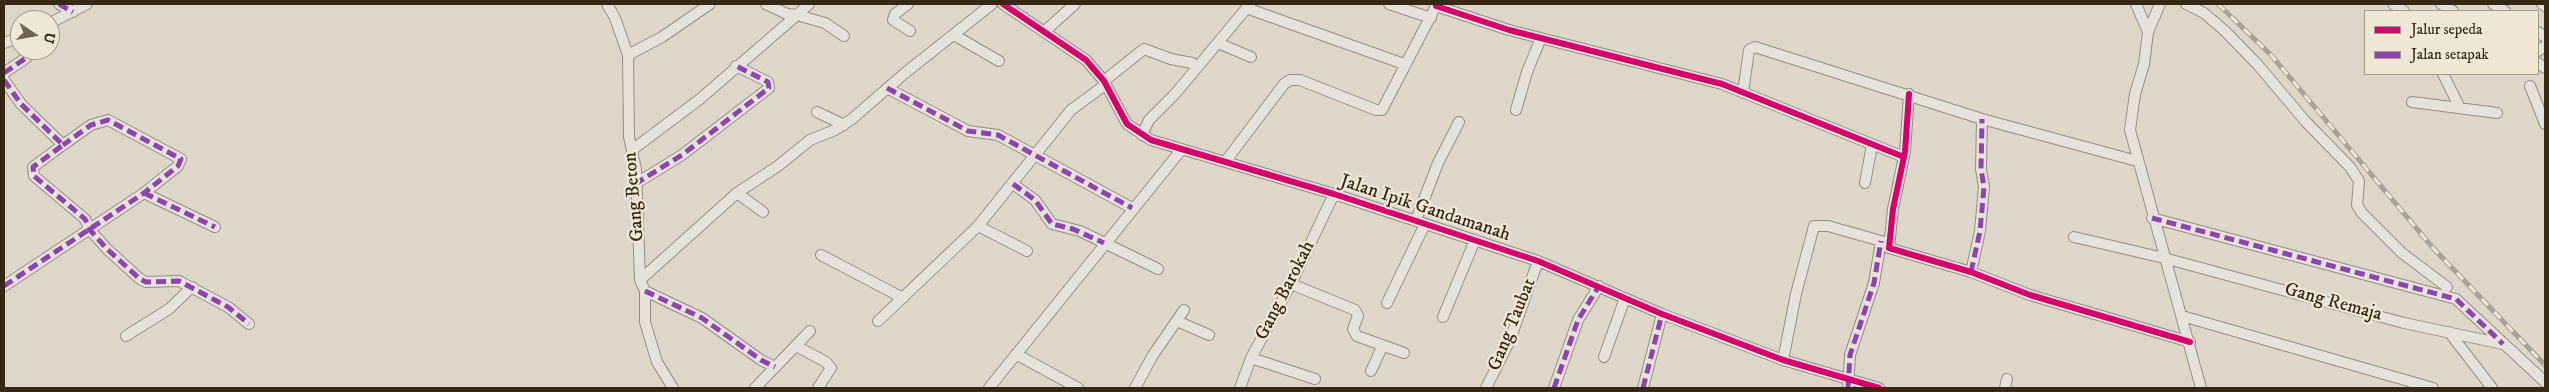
<!DOCTYPE html>
<style>
body{margin:0}
#map{position:relative;width:2549px;height:392px;overflow:hidden;background:#ded6c9;font-family:"IM FELL DW Pica",serif}
canvas{display:block}
.frame{position:absolute;inset:0;border:5px solid #352815;pointer-events:none}
.legend{position:absolute;left:2364px;top:10px;width:175px;height:65px;box-sizing:border-box;background:#efe6d6;border:1px solid #a59a89;margin:0;padding:6px 9px;list-style:none;font-size:15px;color:#352815}
.legend li{display:flex;align-items:center;gap:10px;height:25px}
.legend b{width:25px;border:1px solid #a59a89}
.north{position:absolute;left:10px;top:10px;width:50px;height:50px;box-sizing:border-box;background:#efe6d6;border:1px solid #a59a89;border-radius:50%;rotate:102deg;font-size:14px;font-weight:700;line-height:20px;text-align:center;color:#352815}
.north::after{content:'';display:block;margin:auto;width:18px;height:22px;background:#706554;clip-path:polygon(50% 0,100% 100%,50% 72%,0 100%)}
</style>
<div id="map">
<canvas width="2549" height="392"></canvas>
<div class="frame"></div>
<ul class="legend">
<li><b style="height:6px;background:#d6006c"></b>Jalur sepeda</li>
<li><b style="height:6px;background:#8e44ad"></b>Jalan setapak</li>
</ul>
<div class="north">U</div>
</div>
<script>
const context = document.querySelector('canvas').getContext('2d');
context.lineJoin = 'round';
const poly = rows => new Path2D(rows.map(r => 'M' + r).join(''));
function stroke(path, color, width, dash) { context.strokeStyle = color; context.lineWidth = width; context.lineCap = dash ? 'butt' : 'round'; context.setLineDash(dash || []); context.stroke(path); }
function drawText(font, color, halo, rows, align = 'center') {
  context.font = font + ' "IM FELL DW Pica",serif'; context.lineWidth = 4.5; context.setLineDash([]); context.textBaseline = 'middle'; context.strokeStyle = halo; context.fillStyle = color; for (const [text, x, y, turn = 0] of rows) {
    context.save(); context.translate(x, y); context.rotate((+turn || 0) * Math.PI / 180); context.textAlign = isNaN(turn) ? turn : align; if (halo) context.strokeText(text, 0, 0); context.fillText(text, 0, 0); context.restore();
  }
}
const minor = poly([
 [59,4,73,12],
 [607,4,615,18,628,55,629,137,636,169,640,280,645,291,645,322,657,362,673,388],
 [809,4,797,15,825,23,844,36],
 [908,4,895,14,893,20,910,31],
 [1003,4,1086,60,1104,81,1127,124,1151,140,1334,194,1538,261,1662,314,1783,360,1879,388],
 [1389,4,1431,18],
 [2136,4,2148,32],
 [2160,4,2148,32,2144,64,2135,94,2130,130,2201,388],
 [2186,4,2204,13,2226,32,2258,65,2306,122,2350,167,2359,181,2357,205,2362,213,2402,253,2447,287],
 [2393,4,2404,11],
 [2441,4,2453,11],
 [2493,4,2505,11],
 [2542,4,2545,6],
 [1436,6,1509,30,1722,84,1904,157],
 [1246,8,1404,64],
 [50,23,87,4],
 [1045,31,1075,4],
 [2538,32,2545,37],
 [954,35,999,61],
 [4,43,20,37],
 [1218,43,1251,57],
 [2538,51,2545,46],
 [628,55,662,37,710,4],
 [2538,63,2545,68],
 [4,73,26,58,23,50],
 [2443,74,2460,108],
 [4,80,21,104,63,145,33,167,34,176,85,219,90,230,107,249,140,279,146,282,179,281,228,307,249,324],
 [1104,81,1144,49,1171,59,1192,63,1197,68],
 [2530,86,2545,124],
 [887,88,968,131,998,135,1132,208],
 [1743,93,1749,50,1755,47,1982,119,2137,161],
 [1909,94,1905,152,1893,209,1889,248,1971,272,2030,295,2190,342],
 [2412,102,2497,113],
 [1516,110,1527,72,1541,38],
 [817,112,844,125],
 [1142,135,1149,120,1175,94,1250,4],
 [632,150,700,99,797,15,787,14,766,4],
 [1225,162,1284,84,1290,80,1300,80,1376,110,1382,110,1437,4],
 [1865,183,1872,145],
 [635,184,682,155,769,88,768,82,736,66],
 [1013,184,1035,200,1052,224,1080,231,1158,269],
 [144,193,215,227],
 [737,193,763,212],
 [2152,218,2456,299,2545,382],
 [1416,220,1438,163,1459,122],
 [978,226,1027,251],
 [2074,237,2164,258,2404,323,2503,344],
 [821,255,903,298],
 [1971,272,1980,231,1984,187,1981,169,1982,119],
 [640,280,737,193,778,166,810,140,835,130,852,119,905,73,992,4],
 [1291,284,1355,310,1358,316,1353,329,1357,336,1404,353],
 [4,286,144,193,178,166,181,159,108,120,91,125,63,145],
 [645,291,702,318,761,360,775,367],
 [1387,303,1425,224],
 [2182,316,2433,388],
 [1443,317,1475,240],
 [878,321,978,226,1071,110,1105,85],
 [1177,321,1209,335],
 [2449,332,2492,388],
 [126,336,169,309,192,287],
 [796,346,826,362,831,368,818,388],
 [1016,354,1078,388],
 [1604,357,1625,298],
 [1251,358,1315,379],
 [1783,360,1796,294,1814,226,1828,226,1888,243],
 [1371,371,1382,347],
 [755,388,810,331],
 [989,388,1182,149],
 [1135,388,1153,355,1184,310],
 [1240,388,1251,358,1291,284,1334,194],
 [1486,388,1510,340,1538,261],
 [1554,388,1578,320,1599,286],
 [1643,388,1662,314],
 [1848,388,1850,355,1874,283,1881,241],
 [2005,388,2007,379]
]);
stroke(minor, '#948d84', 12);
stroke(minor, '#e6e2db', 10);
const rail = poly([
 [2218,4,2271,55,2433,248,2545,365]
]);
stroke(rail, '#a6a19a', 5);
stroke(rail, '#efe6d6', 3, [9]);
stroke(poly([
 [59,4,73,12],
 [15,39,20,47],
 [4,73,26,58,23,50],
 [4,80,21,104,63,145,33,167,34,176,85,219,90,230,107,249,140,279,146,282,179,281,228,307,249,324],
 [887,88,968,131,998,135,1132,208],
 [635,184,682,155,769,88,768,82,736,66],
 [1013,184,1035,200,1052,224,1073,229,1104,243],
 [144,193,215,227],
 [2152,218,2456,299,2503,344],
 [1971,272,1980,231,1984,187,1981,169,1982,119],
 [4,286,144,193,178,166,181,159,108,120,91,125,63,145],
 [645,291,702,318,761,360,775,367],
 [1554,388,1578,320,1599,286],
 [1643,388,1662,314],
 [1848,388,1850,355,1874,283,1881,241]
]), '#8e44ad', 5, [10, 5]);
stroke(poly([
 [1003,4,1086,60,1104,81,1127,124,1151,140,1334,194,1538,261,1662,314,1783,360,1879,388],
 [1436,6,1509,30,1722,84,1904,157],
 [1909,94,1905,152,1893,209,1889,248,1971,272,2030,295,2190,342]
]), '#d6006c', 6);
drawText('19px', '#352815', '#efe6d6', [
 ["Gang Beton",635,197,-95],
 ["Jalan Ipik Gandamanah",1425,209,18],
 ["Gang Barokah",1286,291,-63],
 ["Gang Remaja",2333,303,15],
 ["Gang Taubat",1513,325,-68]
]);
</script>
